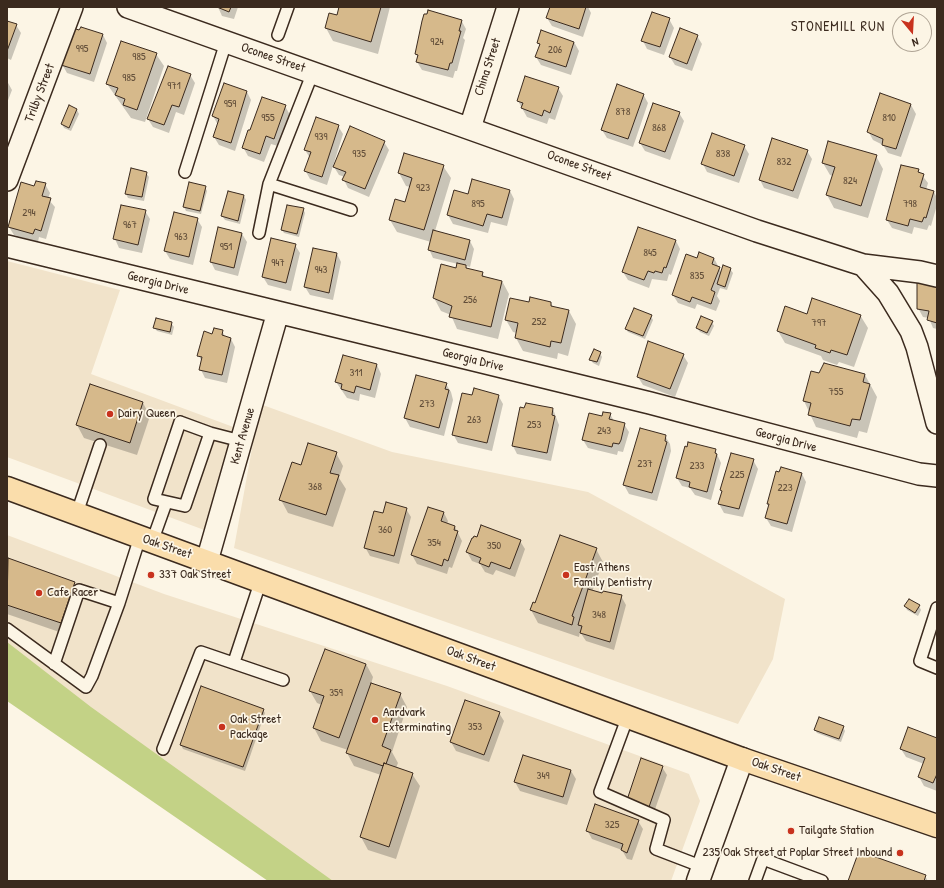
<!DOCTYPE html>
<style>
body{margin:0}
#map{position:relative;width:944px;height:888px;overflow:hidden;background:#fcf5e5;font-family:"Patrick Hand",sans-serif}
canvas{display:block}
.frame{position:absolute;inset:0;border:8px solid #3b2a1e;pointer-events:none}
.north{position:absolute;left:892px;top:12px;width:40px;height:40px;box-sizing:border-box;background:#fcf5e5;border:1px solid #afa495;border-radius:50%;rotate:162deg;font-size:11px;font-weight:700;line-height:16px;text-align:center;color:#3b2a1e}
.north::after{content:'';display:block;margin:auto;width:14px;height:18px;background:#c8321e;clip-path:polygon(50% 0,100% 100%,50% 72%,0 100%)}
</style>
<div id="map">
<canvas width="944" height="888"></canvas>
<div class="frame"></div>
<div class="north">N</div>
</div>
<script>
const context = document.querySelector('canvas').getContext('2d');
context.lineJoin = 'round';
function paint(path, color) { context.fillStyle = color; context.fill(path, 'evenodd'); }
const poly = rows => new Path2D(rows.map(r => 'M' + r).join(''));
function stroke(path, color, width, dash) { context.strokeStyle = color; context.lineWidth = width; context.lineCap = dash ? 'butt' : 'round'; context.setLineDash(dash || []); context.stroke(path); }
function drawText(font, color, halo, rows, align = 'center') {
  context.font = font + ' "Patrick Hand",sans-serif'; context.lineWidth = 3.5; context.setLineDash([]); context.textBaseline = 'middle'; context.strokeStyle = halo; context.fillStyle = color; for (const [text, x, y, turn = 0] of rows) {
    context.save(); context.translate(x, y); context.rotate((+turn || 0) * Math.PI / 180); context.textAlign = isNaN(turn) ? turn : align; if (halo) context.strokeText(text, 0, 0); context.fillText(text, 0, 0); context.restore();
  }
}
paint(poly([
 [7,261,120,290,91,374,236,428,207,531,7,457],
 [260,404,392,452,588,492,785,599,773,659,738,724,234,548],
 [7,535,164,594,447,686,689,774,700,801,671,881,300,881,7,684]
]), '#f1e3ca');
paint(poly([
 [7,642,91,707,333,881,268,881,7,701]
]), '#c3d286');
paint(poly([
 [218,7,238,7,234,19,222,16],
 [340,7,390,7,378,54,333,41,326,28,337,16],
 [551,7,588,7,591,13,583,37,552,26,547,18],
 [7,19,9,22,16,25,21,33,11,60,7,58],
 [669,19,674,28,664,55,647,49,643,41],
 [461,20,466,29,463,38,465,40,457,71,455,71,453,78,422,70,417,62,418,58,416,54],
 [103,35,107,43,94,82,67,73,62,64],
 [697,36,702,44,692,71,675,65,670,57],
 [574,42,579,51,571,75,541,65,536,57,540,46,538,43],
 [156,54,164,66,145,122,131,118,107,84],
 [190,75,195,83,184,115,176,112,169,133,153,127,148,119],
 [7,81,12,90,7,103],
 [558,88,563,96,555,120,549,118,547,124,527,117,518,101],
 [247,92,251,100,235,151,219,145,214,137,218,125,213,116],
 [643,94,648,103,633,147,607,138,602,130],
 [881,95,911,105,916,114,901,157,888,153,883,145,873,140,868,131],
 [285,106,290,115,278,146,271,144,264,162,248,156,243,147],
 [70,107,77,110,79,114,71,131,64,128,62,124],
 [679,113,684,121,670,160,645,151,640,143],
 [338,126,343,134,327,185,310,179,305,170,310,158,305,150],
 [384,142,389,150,369,197,348,188,344,180,345,177,339,175,334,167],
 [744,146,749,154,739,183,707,172,703,164],
 [807,151,812,159,798,199,764,188,760,180],
 [405,154,443,166,451,178,435,231,470,241,474,249,470,267,466,266,468,269,482,273,485,278,502,281,509,294,498,339,457,329,451,315,441,311,434,298,442,265,457,269,458,264,433,258,429,249,431,242,397,232,390,220,406,204,410,187,406,186,399,173],
 [876,156,883,169,868,218,834,208,827,195,833,176,830,175,823,163],
 [918,170,928,183,926,190,934,192,937,198,937,205,931,226,929,225,927,230,914,227,912,234,892,228,887,220],
 [146,173,149,177,144,201,128,198,126,194],
 [45,184,50,193,48,199,55,207,46,239,39,237,38,242,14,235,9,227,35,187],
 [205,187,207,191,201,214,186,211,184,207],
 [510,191,514,199,507,226,491,222,488,233,453,224,448,215,469,195],
 [244,196,246,200,240,224,225,220,222,216],
 [303,209,305,213,299,237,284,233,282,230],
 [145,211,150,219,142,253,119,248,115,239],
 [197,219,202,227,193,265,170,259,165,251],
 [242,234,247,242,238,276,215,270,211,262],
 [676,241,680,249,671,275,669,274,667,281,652,279,649,288,628,280,623,272],
 [295,245,300,253,291,291,268,285,263,277],
 [337,254,341,262,333,300,310,295,305,287],
 [714,258,721,272,730,269,733,273,727,290,720,288,717,296,720,301,716,311,697,304,695,309,678,303,673,295,698,259],
 [937,287,937,329,933,328,929,318,923,317,918,308],
 [529,303,551,303,553,307,569,311,576,324,568,356,558,353,557,359,523,351,516,338,517,333,513,332,506,320],
 [808,315,860,315,868,328,854,367,839,362,837,365,823,360,821,356,785,343,778,331],
 [651,316,653,320,645,339,628,332,626,329],
 [712,322,714,326,709,336,700,332,697,328],
 [171,323,174,327,172,335,157,331,154,327],
 [222,331,226,338,231,339,235,347,227,383,205,378,201,370,202,362,199,356,213,335],
 [600,353,602,357,599,366,593,363,591,360],
 [683,355,688,363,675,397,643,385,638,377],
 [377,365,381,374,375,398,360,394,359,401,347,398,336,382],
 [820,374,865,375,877,397,867,433,859,431,857,438,816,427,804,401],
 [416,376,446,384,451,392,453,400,444,436,410,427,405,418],
 [91,386,143,403,150,416,137,455,84,438,77,425],
 [498,395,503,404,492,451,458,443,453,434,473,396],
 [553,409,559,425,551,461,517,454,513,446],
 [610,414,614,421,624,424,629,432,623,452,618,451,617,455,588,448,583,440,603,417],
 [640,429,665,436,670,444,671,451,657,501,629,494,624,485],
 [715,450,721,463,711,500,695,495,690,488,682,486,677,478],
 [336,453,343,466,339,478,346,489,333,527,288,513,281,500,302,466],
 [753,460,758,469,743,517,724,513,719,504,723,492,721,490],
 [802,474,806,482,792,532,771,526,766,518,770,506,768,504],
 [406,509,411,517,399,564,370,556,365,547,384,514],
 [444,513,448,521,447,524,455,527,462,541,452,568,449,567,447,574,417,564,412,555],
 [520,541,525,549,515,577,496,570,493,575,485,572,480,564,472,561,467,552],
 [596,549,603,562,592,592,621,596,626,605,614,650,586,641,580,632,579,637,538,623,531,610],
 [9,560,74,583,82,595,68,635,7,614,7,564],
 [905,606,919,606,921,610,918,616,907,610],
 [366,664,373,677,371,684,400,694,407,707,392,752,398,763,396,768,412,774,420,786,396,859,368,850,361,837,381,775,354,766,347,753,348,750,321,741,314,728,322,705,317,703,310,691],
 [263,710,265,713,245,771,183,749,181,745],
 [499,713,504,721,489,762,456,751,451,742],
 [843,727,845,731,841,742,817,733,815,730],
 [937,739,937,791,924,786,919,777,924,764,906,757,901,749],
 [662,767,667,775,652,818,632,811],
 [571,771,576,779,567,805,520,791,515,782],
 [638,821,643,829,632,860,627,859,622,850,592,839,587,830],
 [925,876,928,881,849,881]
]), '#0003');
const building = poly([
 [217,7,231,7,229,12,217,7],
 [339,7,381,7,371,42,325,28,329,13,337,15,339,7],
 [550,7,586,7,579,29,546,18,550,7],
 [428,10,462,20,459,31,461,31,452,63,450,63,448,70,416,62,418,55,415,54,422,21,424,14,427,14,428,10],
 [652,12,670,18,660,47,641,41,652,12],
 [7,21,17,24,7,51,7,21],
 [81,27,103,34,90,74,61,65,73,28,79,30,81,27],
 [680,28,698,35,687,64,669,57,680,28],
 [541,30,574,42,566,67,535,57,540,44,537,43,541,30],
 [121,41,157,53,137,110,123,105,125,99,115,95,118,88,106,84,121,41],
 [168,66,191,74,179,107,172,105,164,125,147,119,168,66],
 [525,76,559,87,550,113,544,110,542,116,521,108,523,103,517,101,525,76],
 [224,83,247,91,231,143,213,137,219,119,212,116,224,83],
 [617,84,644,94,628,139,601,130,617,84],
 [880,93,911,104,896,149,882,145,883,139,867,132,880,93],
 [262,97,286,105,274,139,266,136,260,154,242,148,248,130,250,130,262,97],
 [653,103,680,112,665,152,639,143,653,103],
 [69,105,77,109,69,128,61,124,69,105],
 [316,117,339,125,322,177,304,171,311,152,304,150,316,117],
 [350,126,385,141,365,189,342,180,346,172,333,167,350,126],
 [712,133,745,145,734,176,701,164,712,133],
 [772,138,808,150,793,191,759,180,772,138],
 [828,141,877,155,861,206,826,195,835,167,822,163,828,141],
 [404,153,444,165,424,230,389,220,395,199,405,202,412,178,398,173,404,153],
 [901,165,919,169,918,172,924,174,920,187,934,191,926,218,924,217,922,222,910,219,908,226,886,220,901,165],
 [131,168,147,172,142,197,125,194,131,168],
 [472,179,510,190,502,218,487,214,483,226,447,215,454,190,468,194,472,179],
 [36,181,46,183,42,196,51,198,41,231,35,229,33,234,8,227,21,182,34,186,36,181],
 [189,182,206,186,200,211,183,207,189,182],
 [228,191,244,195,238,221,221,216,228,191],
 [121,205,146,210,138,245,113,239,121,205],
 [287,205,304,208,297,234,281,230,287,205],
 [174,212,198,218,189,257,164,251,174,212],
 [218,227,242,233,234,268,210,262,218,227],
 [638,227,676,240,666,268,664,267,662,273,655,271,654,273,648,271,644,280,622,272,638,227],
 [433,230,470,240,465,260,428,250,433,230],
 [271,238,296,244,286,283,262,277,271,238],
 [313,248,337,253,329,293,304,287,313,248],
 [699,252,714,258,712,264,720,267,711,290,715,292,711,304,692,297,690,302,672,295,686,254,697,258,699,252],
 [457,263,466,265,466,268,483,272,482,276,502,281,491,327,449,317,452,306,433,298,441,264,456,268,457,263],
 [723,265,731,268,725,287,717,284,723,265],
 [917,281,937,286,937,323,927,320,929,311,917,309,917,281],
 [530,297,551,302,551,306,569,310,561,343,551,341,550,347,515,338,518,323,505,320,510,298,529,302,530,297],
 [812,298,861,315,847,355,831,350,830,353,815,348,816,345,777,331,785,306,807,314,812,298],
 [634,308,652,315,643,336,625,329,634,308],
 [701,316,713,321,707,333,696,328,701,316],
 [156,318,172,322,170,332,153,328,156,318],
 [214,328,223,330,222,335,231,338,222,375,199,370,202,357,197,356,204,331,212,334,214,328],
 [648,341,684,354,670,389,637,377,648,341],
 [594,349,601,352,597,362,589,360,594,349],
 [343,355,377,364,370,390,356,386,354,393,341,389,342,384,335,382,343,355],
 [824,363,865,374,863,382,870,384,860,420,852,419,850,426,808,415,811,403,803,401,811,371,819,373,824,363],
 [416,375,447,383,445,389,449,390,439,428,404,418,416,375],
 [90,384,143,402,130,443,76,425,90,384],
 [474,388,499,395,487,443,452,435,462,393,472,395,474,388],
 [526,403,553,408,552,415,555,416,547,453,512,446,520,407,524,408,526,403],
 [603,412,611,413,609,419,625,423,621,440,619,444,613,443,612,447,582,440,589,413,602,416,603,412],
 [640,428,666,435,665,441,667,442,652,493,623,485,640,428],
 [688,442,716,449,715,453,717,454,707,492,689,487,690,482,676,478,685,446,687,447,688,442],
 [308,443,337,452,330,473,339,475,326,515,279,500,292,462,301,465,308,443],
 [731,453,754,459,739,509,718,504,722,491,720,490,731,453],
 [781,467,802,473,787,524,765,518,769,504,767,504,776,471,779,472,781,467],
 [386,502,407,508,394,556,364,548,374,511,383,513,386,502],
 [428,507,444,512,441,521,455,526,454,530,458,531,448,561,444,559,442,566,411,555,428,507],
 [481,525,521,540,510,569,491,562,489,567,479,563,481,558,466,552,472,538,473,538,474,536,477,537,481,525],
 [560,535,597,548,572,616,574,617,572,625,530,610,533,602,535,603,560,535],
 [8,558,75,582,61,623,7,605,8,558],
 [588,589,602,593,603,591,622,595,610,642,580,633,582,626,578,625,588,589],
 [909,599,920,605,915,613,904,606,909,599],
 [325,649,366,664,339,738,313,728,324,696,309,691,325,649],
 [371,683,401,693,382,746,391,750,386,764,384,763,383,766,346,753,371,683],
 [201,686,264,709,243,767,180,745,201,686],
 [465,700,500,712,484,755,450,742,465,700],
 [819,717,844,726,839,739,814,730,819,717],
 [908,727,937,738,937,774,933,783,918,777,925,758,900,749,908,727],
 [523,755,571,770,563,797,514,782,523,755],
 [641,758,663,766,648,810,626,803,641,758],
 [384,763,413,773,389,847,360,837,384,763],
 [595,804,639,820,627,853,621,850,623,844,586,831,595,804],
 [859,851,926,875,924,881,848,881,859,851]
]);
paint(building, '#d6b98b');
stroke(building, '#3b2a1e', 1);
const service = poly([
 [278,35,288,7],
 [185,172,226,42],
 [269,184,351,210],
 [259,233,269,184,313,72],
 [180,422,210,433,185,506,154,499,180,422],
 [210,433,241,441],
 [77,513,100,445],
 [152,542,166,503],
 [937,608,920,661,937,668],
 [7,629,86,687,92,676,119,603,140,537],
 [234,662,261,580],
 [54,664,79,590,119,603],
 [628,716,600,792,664,820,656,849,703,867],
 [163,749,201,652,283,680],
 [755,881,763,859,822,881]
]);
const minor = poly([
 [128,7,757,231,863,265,888,293,911,331,917,347,937,423],
 [470,128,508,7],
 [7,180,72,7],
 [7,246,650,403,919,474,937,476],
 [863,265,920,272,937,276],
 [207,561,278,312]
]);
const tertiary = poly([
 [698,881,742,759]
]);
const primary = poly([
 [7,488,742,759,937,826]
]);
stroke(service, '#3b2a1e', 14);
stroke(minor, '#3b2a1e', 24);
stroke(tertiary, '#3b2a1e', 25);
stroke(primary, '#3b2a1e', 25);
stroke(service, '#fcf5e5', 11);
stroke(minor, '#fcf5e5', 21);
stroke(tertiary, '#fcf5e5', 22);
stroke(primary, '#faddab', 22);
for (const [x, y, r, color] of [
 [110,414,4,"#c8321e"],
 [151,575,4,"#c8321e"],
 [566,575,4,"#c8321e"],
 [39,593,4,"#c8321e"],
 [375,720,4,"#c8321e"],
 [222,727,4,"#c8321e"],
 [791,831,4,"#c8321e"],
 [900,853,4,"#c8321e"]
]) { const dot = new Path2D(); dot.arc(x, y, r, 0, 2 * Math.PI); context.fillStyle = color; context.fill(dot); stroke(dot, '#fcf5e5', 1.5); }
drawText('11px', '#624e39', null, [
 ["924",437,42],
 ["995",82,49],
 ["206",555,50],
 ["985",139,57],
 ["985",129,78],
 ["971",174,86],
 ["959",230,104],
 ["878",623,112],
 ["955",268,118],
 ["810",889,118],
 ["868",659,128],
 ["939",321,137],
 ["935",359,154],
 ["838",723,154],
 ["832",784,162],
 ["824",850,181],
 ["923",423,188],
 ["895",478,204],
 ["798",910,204],
 ["294",29,213],
 ["967",130,225],
 ["963",181,237],
 ["951",226,247],
 ["845",650,253],
 ["947",278,263],
 ["943",321,270],
 ["835",697,276],
 ["256",470,300],
 ["252",539,322],
 ["797",819,323],
 ["311",356,373],
 ["755",836,392],
 ["273",427,404],
 ["263",474,420],
 ["253",534,425],
 ["243",604,431],
 ["237",645,464],
 ["233",697,466],
 ["225",737,475],
 ["368",315,487],
 ["223",785,488],
 ["360",385,530],
 ["354",434,543],
 ["350",494,546],
 ["348",599,615],
 ["359",336,693],
 ["353",475,727],
 ["349",543,776],
 ["325",612,825]
]);
drawText('13px', '#3b2a1e', '#fcf5e5', [
 ["Oconee Street",273,58,19],
 ["China Street",488,67,-72],
 ["Trilby Street",40,93,-69],
 ["Oconee Street",579,166,20],
 ["Georgia Drive",158,283,14],
 ["Georgia Drive",473,360,14],
 ["Kent Avenue",243,436,-74],
 ["Georgia Drive",786,440,15],
 ["Oak Street",167,547,19],
 ["Oak Street",471,659,20],
 ["Oak Street",776,770,19]
]);
drawText('13px', '#3b2a1e', '#fcf5e5', [
 ["Dairy Queen",118,414],
 ["East Athens",574,568],
 ["Family Dentistry",574,583],
 ["337 Oak Street",159,575],
 ["Cafe Racer",47,593],
 ["Aardvark",383,713],
 ["Exterminating",383,728],
 ["Oak Street",230,720],
 ["Package",230,735],
 ["Tailgate Station",799,831],
 ["235 Oak Street at Poplar Street Inbound",892,853,"right"]
], 'left');
context.letterSpacing = '1px';
drawText('14px', '#3b2a1e', '#fcf5e5', [
 ["STONEMILL RUN",838,27]
]);
context.letterSpacing = '0px';
</script>
